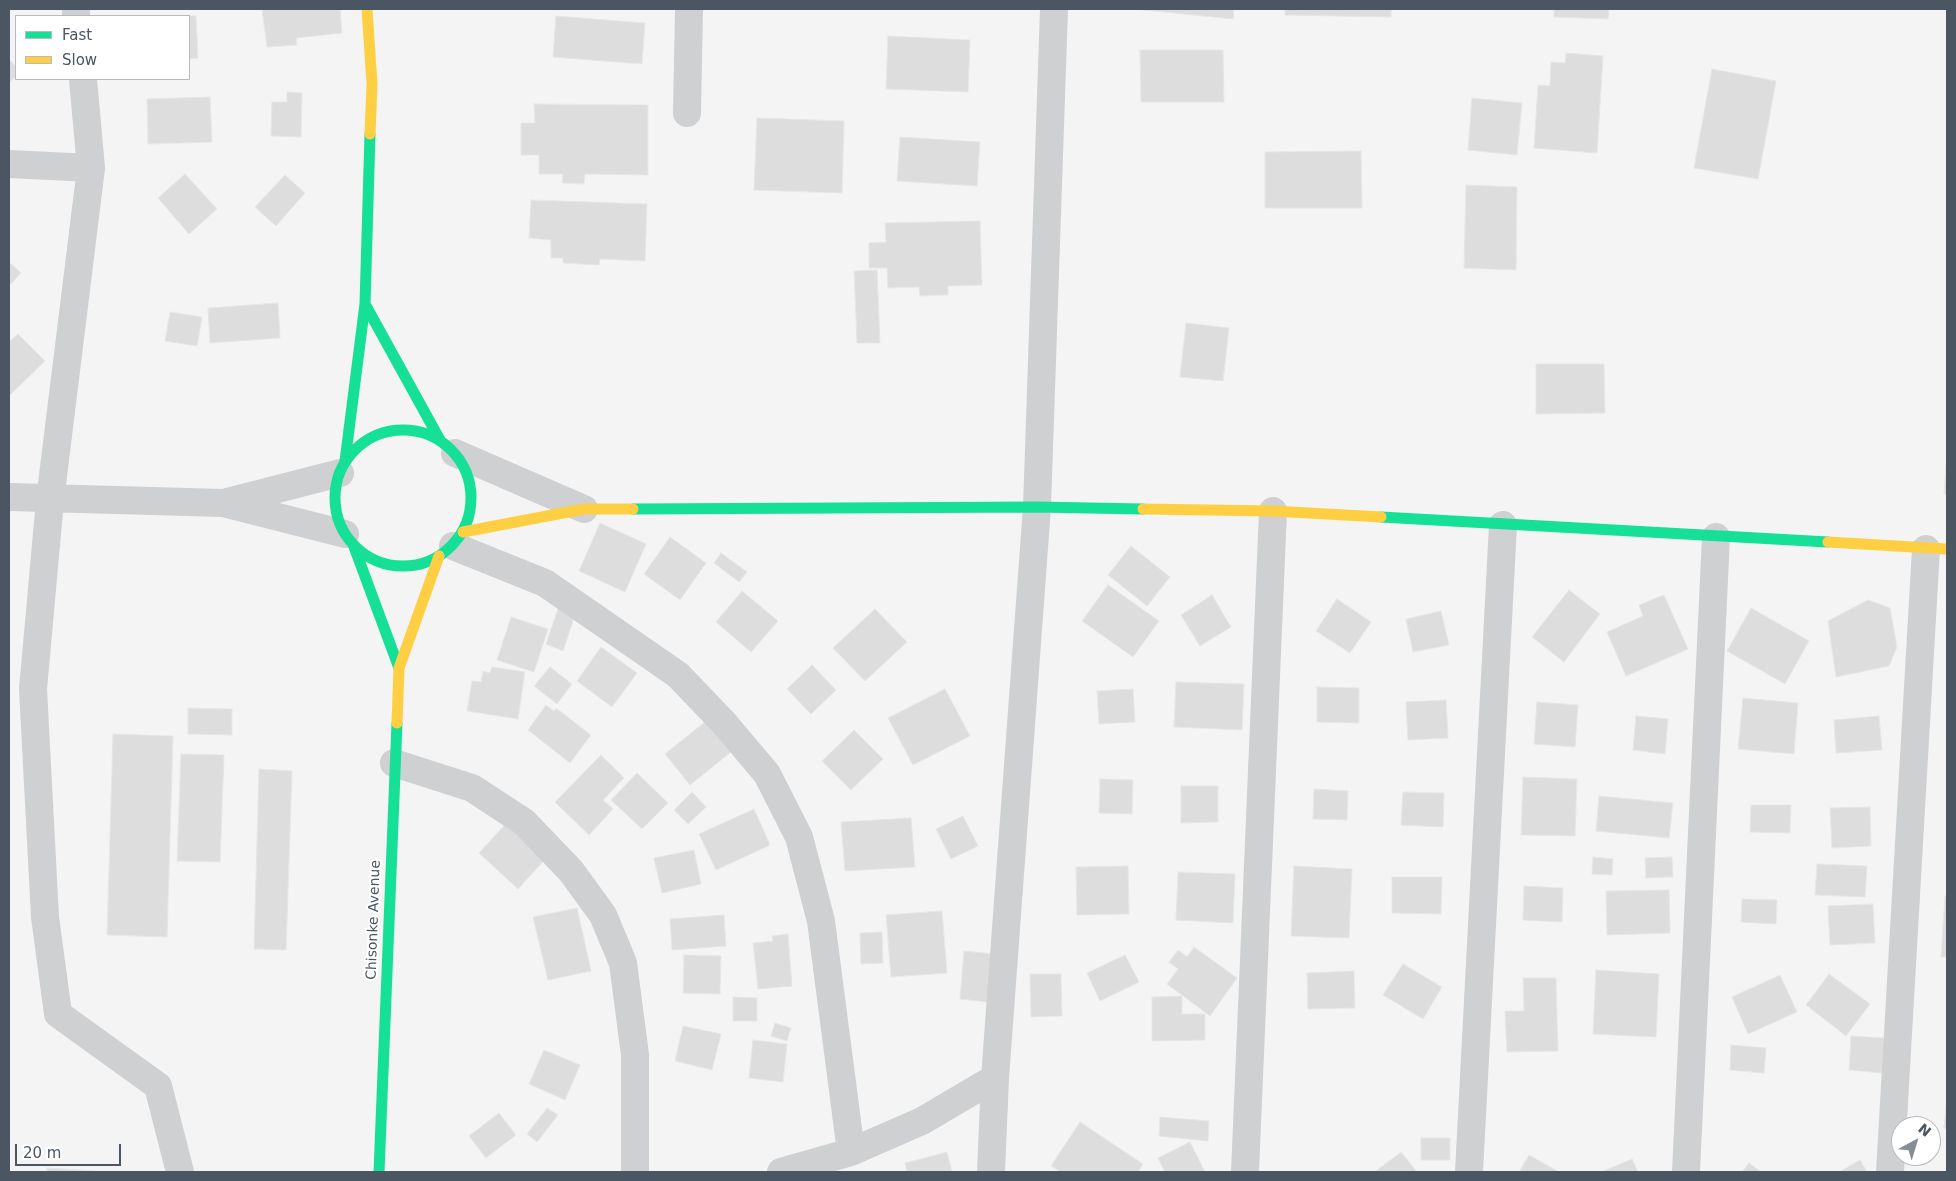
<!DOCTYPE html>
<style>
body{margin:0}
#map{position:relative;width:1956px;height:1181px;overflow:hidden;background:#f4f4f4;font-family:"DejaVu Sans",sans-serif}
canvas{display:block}
.frame{position:absolute;inset:0;border:10px solid #4a5661;pointer-events:none}
.legend{position:absolute;left:15px;top:15px;width:175px;height:65px;box-sizing:border-box;background:#fff;border:1px solid #b7bbc0;margin:0;padding:6px 9px;list-style:none;font-size:15px;color:#4a5661}
.legend li{display:flex;align-items:center;gap:10px;height:25px}
.legend b{width:25px;border:1px solid #b7bbc0}
.north{position:absolute;left:1891px;top:1116px;width:50px;height:50px;box-sizing:border-box;background:#fff;border:1px solid #b7bbc0;border-radius:50%;rotate:39deg;font-size:14px;font-weight:700;line-height:20px;text-align:center;color:#4a5661}
.north::after{content:'';display:block;margin:auto;width:18px;height:22px;background:#868d94;clip-path:polygon(50% 0,100% 100%,50% 72%,0 100%)}
.scale{position:absolute;left:15px;top:1144px;width:106px;height:22px;box-sizing:border-box;border:2px solid #4a5661;border-top:0;padding-left:6px;font-size:15px;line-height:18px;white-space:nowrap;color:#4a5661;-webkit-text-stroke:4px #fff;paint-order:stroke}
</style>
<div id="map">
<canvas width="1956" height="1181"></canvas>
<div class="frame"></div>
<ul class="legend">
<li><b style="height:6px;background:#16e098"></b>Fast</li>
<li><b style="height:6px;background:#ffcf43"></b>Slow</li>
</ul>
<div class="north">N</div>
<div class="scale">20 m</div>
</div>
<script>
const context = document.querySelector('canvas').getContext('2d');
context.lineJoin = 'round';
function paint(path, color) { context.fillStyle = color; context.fill(path, 'evenodd'); }
const poly = rows => new Path2D(rows.map(r => 'M' + r).join(''));
function stroke(path, color, width, dash) { context.strokeStyle = color; context.lineWidth = width; context.lineCap = dash ? 'butt' : 'round'; context.setLineDash(dash || []); context.stroke(path); }
function drawText(font, color, halo, rows, align = 'center') {
  context.font = font + ' "DejaVu Sans",sans-serif'; context.lineWidth = 4; context.setLineDash([]); context.textBaseline = 'middle'; context.strokeStyle = halo; context.fillStyle = color; for (const [text, x, y, turn = 0] of rows) {
    context.save(); context.translate(x, y); context.rotate((+turn || 0) * Math.PI / 180); context.textAlign = isNaN(turn) ? turn : align; if (halo) context.strokeText(text, 0, 0); context.fillText(text, 0, 0); context.restore();
  }
}
const building = poly([
 [262,9,340,9,342,33,296,38,297,45,267,47,262,9],
 [1134,9,1234,9,1233,19,1134,9],
 [1285,9,1391,9,1391,17,1285,15,1285,9],
 [1554,9,1609,9,1608,19,1554,17,1554,9],
 [188,16,196,16,198,58,189,59,188,16],
 [556,16,645,23,642,64,553,57,556,16],
 [888,36,970,40,968,92,886,89,888,36],
 [1140,50,1223,50,1224,102,1141,102,1140,50],
 [1566,53,1603,56,1597,153,1534,148,1538,85,1550,86,1551,62,1565,63,1566,53],
 [9,59,16,67,16,76,9,83,9,59],
 [1712,69,1776,81,1758,179,1694,168,1712,69],
 [287,92,302,93,301,137,271,136,272,102,287,102,287,92],
 [210,97,212,142,148,144,147,99,210,97],
 [1472,98,1522,103,1517,155,1468,150,1472,98],
 [534,104,648,105,648,175,585,174,584,184,562,183,563,174,539,174,539,155,521,155,521,123,535,123,534,104],
 [757,118,844,121,842,193,754,190,757,118],
 [900,137,980,142,977,186,897,181,900,137],
 [1361,151,1362,208,1265,208,1265,152,1361,151],
 [185,174,217,209,189,234,158,198,185,174],
 [285,175,305,193,276,226,255,207,285,175],
 [1466,185,1517,187,1516,270,1464,268,1466,185],
 [531,200,647,204,645,261,600,259,599,265,563,263,563,258,551,258,551,240,529,238,531,200],
 [980,221,982,285,948,286,948,295,920,296,919,287,888,288,887,268,869,268,869,243,886,242,885,223,980,221],
 [9,262,21,273,9,286,9,262],
 [877,270,880,343,857,343,854,271,877,270],
 [278,303,280,338,210,343,208,308,278,303],
 [170,312,202,317,197,346,165,341,170,312],
 [1186,323,1229,328,1223,381,1180,377,1186,323],
 [18,334,45,361,9,396,9,342,18,334],
 [1536,364,1604,364,1605,413,1536,414,1536,364],
 [1947,450,1947,494,1944,494,1947,450],
 [600,523,646,544,625,592,579,571,600,523],
 [670,537,706,563,680,600,644,574,670,537],
 [1131,546,1170,577,1147,606,1108,575,1131,546],
 [721,553,747,572,739,582,714,563,721,553],
 [1108,585,1159,621,1133,657,1082,621,1108,585],
 [1569,590,1600,614,1564,662,1532,637,1569,590],
 [742,591,778,621,751,652,716,622,742,591],
 [1212,595,1231,627,1200,646,1181,615,1212,595],
 [1664,595,1688,649,1626,676,1607,632,1643,616,1639,605,1664,595],
 [1337,599,1371,622,1350,653,1316,631,1337,599],
 [1868,600,1890,608,1897,647,1889,666,1836,677,1828,621,1868,600],
 [559,606,576,612,563,651,546,644,559,606],
 [1751,608,1809,641,1785,684,1727,651,1751,608],
 [875,609,907,642,865,681,833,648,875,609],
 [1441,611,1449,645,1413,652,1406,619,1441,611],
 [511,617,548,629,534,672,497,660,511,617],
 [601,647,637,673,612,707,577,681,601,647],
 [812,665,836,690,811,714,787,689,812,665],
 [492,667,525,672,518,719,467,711,472,681,481,682,483,671,490,673,492,667],
 [550,667,572,684,557,704,534,686,550,667],
 [1176,682,1244,684,1242,730,1174,727,1176,682],
 [1317,687,1359,688,1359,723,1317,722,1317,687],
 [945,689,970,736,913,765,888,718,945,689],
 [1133,689,1135,722,1099,724,1097,691,1133,689],
 [1743,698,1798,703,1794,754,1738,749,1743,698],
 [1446,700,1448,738,1408,740,1406,702,1446,700],
 [1537,702,1578,705,1575,747,1534,744,1537,702],
 [546,705,554,711,556,708,591,735,570,763,528,730,546,705],
 [188,708,232,709,232,735,188,734,188,708],
 [1636,716,1668,719,1665,754,1633,750,1636,716],
 [1879,716,1882,750,1836,753,1834,720,1879,716],
 [706,721,731,752,690,785,665,754,706,721],
 [854,730,883,759,851,790,822,761,854,730],
 [113,734,173,736,167,937,107,935,113,734],
 [181,754,224,755,220,862,177,861,181,754],
 [601,755,624,778,603,800,613,809,589,835,555,802,601,755],
 [259,769,292,771,286,950,254,949,259,769],
 [637,773,668,803,642,829,611,800,637,773],
 [1523,777,1577,779,1575,836,1521,835,1523,777],
 [1100,779,1133,780,1132,814,1099,813,1100,779],
 [1181,786,1218,786,1218,822,1181,823,1181,786],
 [1314,789,1348,791,1347,820,1313,819,1314,789],
 [692,792,706,807,688,824,674,810,692,792],
 [1403,792,1444,793,1443,827,1401,825,1403,792],
 [1599,796,1673,803,1669,838,1596,831,1599,796],
 [1751,805,1791,805,1790,833,1750,832,1751,805],
 [1870,807,1871,846,1832,848,1830,808,1870,807],
 [754,809,770,845,716,870,699,834,754,809],
 [963,816,978,846,951,859,936,829,963,816],
 [911,818,915,867,845,871,841,822,911,818],
 [509,820,548,856,518,889,479,853,509,820],
 [694,850,701,884,662,893,654,858,694,850],
 [1593,857,1613,859,1612,875,1592,874,1593,857],
 [1672,857,1673,877,1646,878,1645,858,1672,857],
 [1817,864,1867,866,1865,897,1815,895,1817,864],
 [1128,866,1129,914,1077,915,1076,867,1128,866],
 [1294,866,1352,869,1349,938,1291,936,1294,866],
 [1178,872,1235,874,1233,923,1176,920,1178,872],
 [1392,877,1442,877,1441,914,1392,913,1392,877],
 [1524,886,1563,888,1562,922,1523,920,1524,886],
 [1669,890,1670,933,1607,935,1606,891,1669,890],
 [1945,896,1947,896,1947,957,1941,957,1945,896],
 [1742,899,1777,900,1776,924,1741,922,1742,899],
 [1873,904,1875,943,1830,945,1828,906,1873,904],
 [577,908,591,971,548,980,533,917,577,908],
 [942,911,947,973,891,977,886,915,942,911],
 [724,915,726,946,672,950,670,919,724,915],
 [882,932,883,963,861,964,860,933,882,932],
 [788,934,792,986,758,989,753,943,773,941,772,936,788,934],
 [1194,947,1237,978,1210,1016,1167,984,1178,969,1169,962,1178,950,1187,957,1194,947],
 [964,951,993,954,988,1002,960,999,964,951],
 [684,955,721,956,720,994,683,993,684,955],
 [1125,955,1139,982,1100,1001,1087,973,1125,955],
 [1403,964,1442,987,1423,1019,1383,995,1403,964],
 [1596,970,1659,974,1656,1037,1593,1034,1596,970],
 [1354,971,1355,1008,1308,1009,1307,973,1354,971],
 [1030,974,1061,974,1062,1016,1031,1017,1030,974],
 [1829,974,1870,1004,1846,1036,1806,1005,1829,974],
 [1780,975,1797,1012,1748,1034,1732,997,1780,975],
 [1523,978,1556,978,1558,1051,1507,1052,1505,1011,1524,1011,1523,978],
 [1182,996,1182,1014,1205,1014,1205,1040,1152,1041,1152,997,1182,996],
 [733,997,757,998,757,1021,733,1021,733,997],
 [775,1023,791,1028,787,1041,771,1036,775,1023],
 [683,1026,721,1034,712,1070,675,1061,683,1026],
 [1851,1036,1884,1038,1882,1073,1849,1070,1851,1036],
 [753,1040,787,1044,783,1082,749,1078,753,1040],
 [1731,1045,1766,1048,1764,1073,1730,1070,1731,1045],
 [544,1050,580,1065,565,1100,529,1084,544,1050],
 [1947,1095,1947,1129,1944,1128,1947,1095],
 [547,1108,558,1115,537,1142,527,1134,547,1108],
 [499,1113,516,1135,486,1158,469,1136,499,1113],
 [1160,1117,1209,1121,1208,1141,1159,1136,1160,1117],
 [1080,1122,1143,1164,1138,1172,1061,1172,1051,1166,1080,1122],
 [1421,1138,1450,1138,1450,1160,1421,1160,1421,1138],
 [1190,1142,1205,1172,1165,1172,1158,1158,1190,1142],
 [947,1152,952,1172,907,1172,905,1163,947,1152],
 [1401,1152,1417,1172,1376,1172,1376,1171,1401,1152],
 [1529,1155,1559,1172,1519,1172,1529,1155],
 [1632,1159,1638,1172,1601,1172,1632,1159],
 [1860,1160,1867,1172,1839,1172,1860,1160],
 [1749,1163,1761,1172,1742,1172,1749,1163],
 [47,1168,110,1172,47,1172,47,1168]
]);
paint(building, '#ddddde');
stroke(building, '#e5e6e7', 1);
stroke(poly([
 [76,9,76,16],
 [83,79,91,168,50,500,33,689,45,917,58,1014,158,1086,180,1172],
 [687,113,689,9],
 [9,164,91,168],
 [455,453,584,509],
 [9,497,223,503,345,534],
 [227,502,340,473],
 [453,546,545,583,678,675,724,723,767,774,799,837,821,921,851,1152],
 [394,763,472,788,524,822,571,871,603,915,623,963,635,1055,635,1172],
 [781,1172,851,1152,922,1121,995,1078],
 [991,1172,995,1078,1037,507,1054,9],
 [1245,1172,1273,511],
 [1469,1172,1503,525],
 [1686,1172,1716,537],
 [1890,1172,1926,549]
]), '#ced0d2', 28);
stroke(poly([
 [365,304,440,440],
 '335 498a68 68 0 1 1 136 0a68 68 0 1 1-136 0Z',
 [345,461,365,304,370,134],
 [633,509,1037,507,1143,509],
 [1381,517,1828,542],
 [353,544,399,668],
 [379,1172,397,723]
]), '#16e098', 11);
stroke(poly([
 [367,9,372,84,370,134],
 [1143,509,1273,511,1381,517],
 [463,532,584,509,633,509],
 [1828,542,1947,549],
 [397,723,399,668,439,556]
]), '#ffcf43', 11);
drawText('14px', '#4a5661', '#fff', [
 ["Chisonke Avenue",374,920,-88]
]);
</script>
